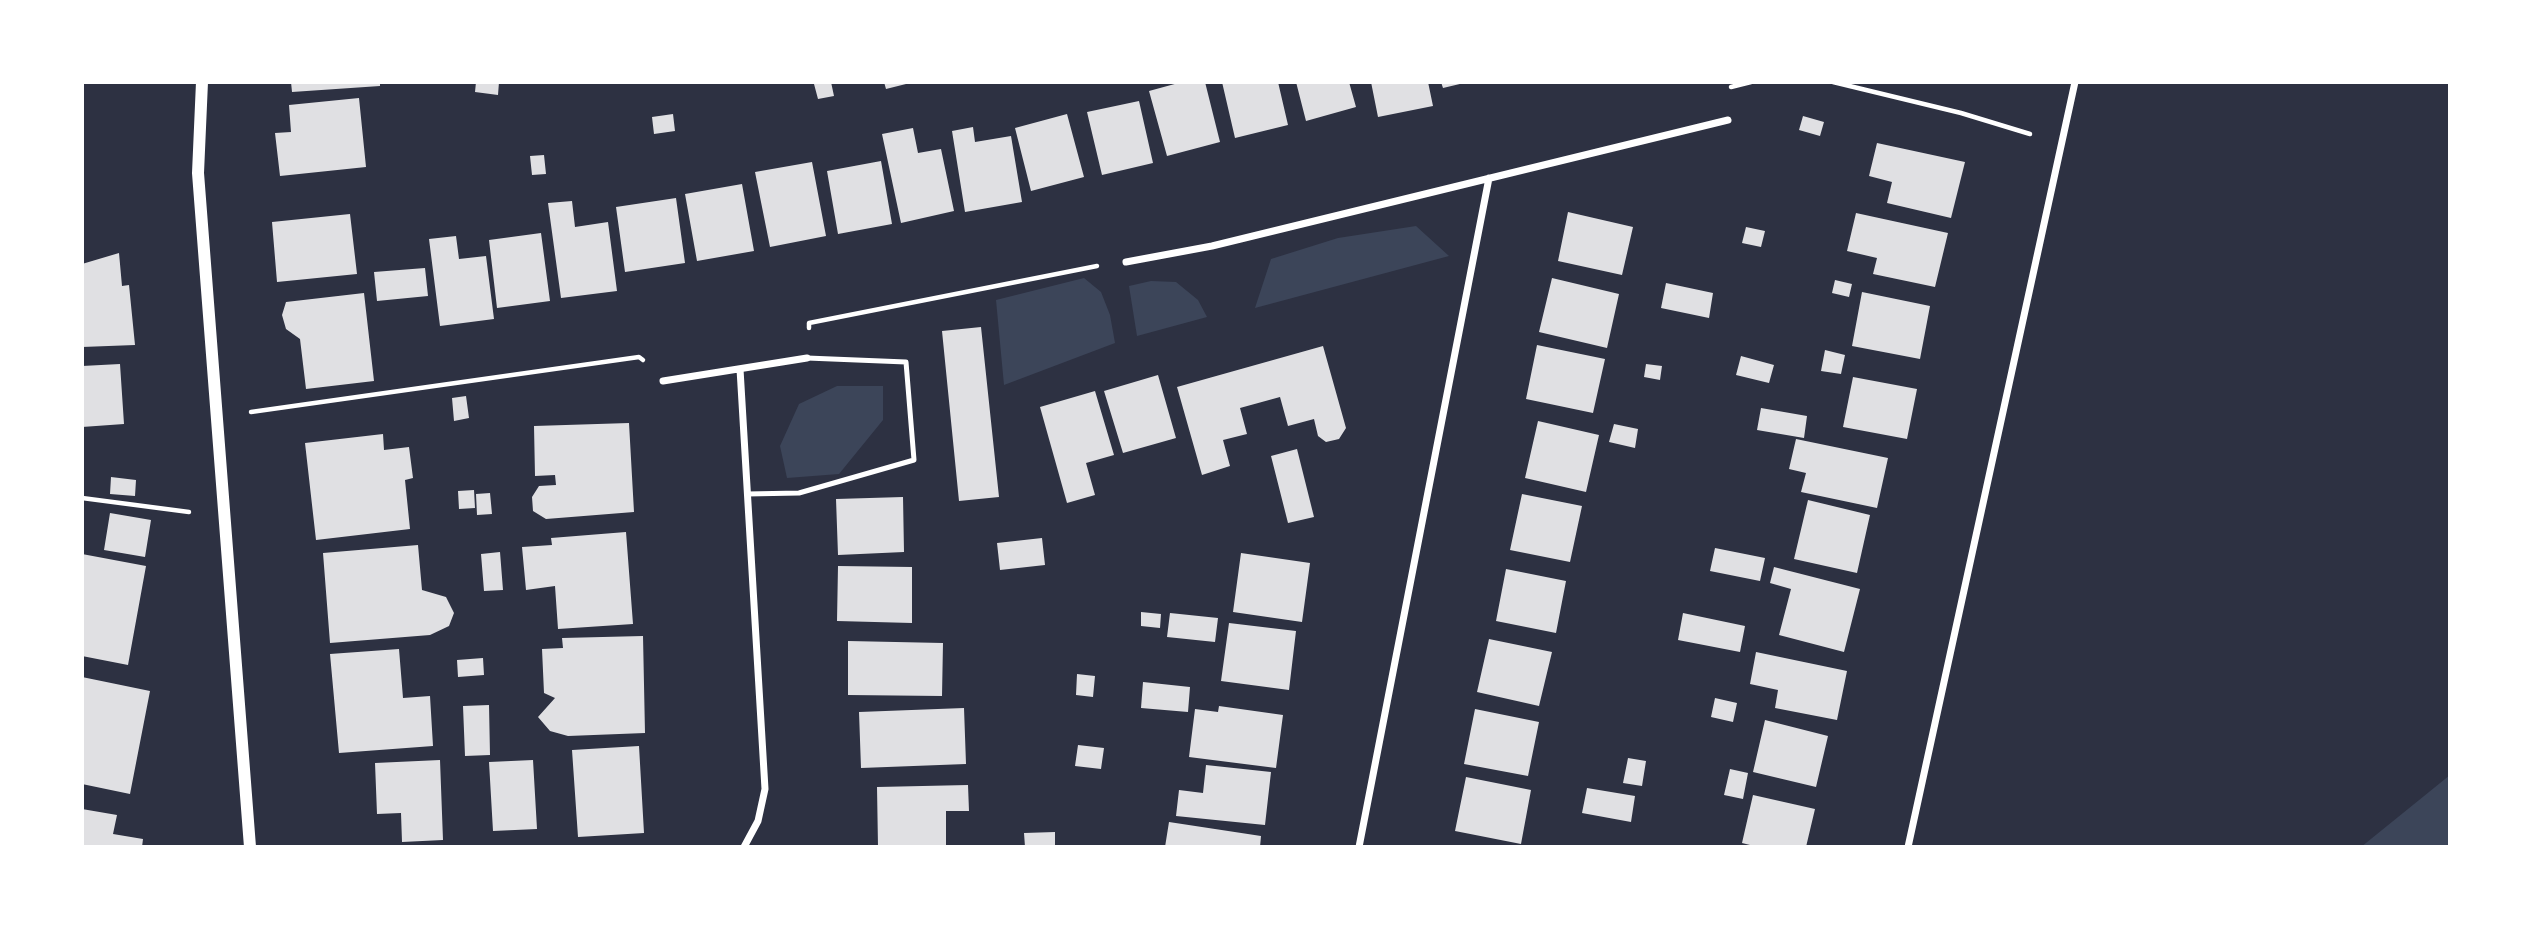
<!DOCTYPE html>
<style>
body{margin:0}
#map{position:relative;width:2532px;height:929px;overflow:hidden;background:#2d3142;font-family:Figtree,sans-serif}
canvas{display:block}
.frame{position:absolute;inset:0;border:84px solid #fff;pointer-events:none}
</style>
<div id="map">
<canvas width="2532" height="929"></canvas>
<div class="frame"></div>
</div>
<script>
const ctx = document.querySelector('canvas').getContext('2d');
ctx.lineJoin = 'round';
function fill(path, color) {
  ctx.fillStyle = color;
  ctx.fill(path, 'evenodd');
}
function toPath(rows) {
  const path = new Path2D();
  for (const r of rows) {
    path.moveTo(r[0], r[1]);
    for (let i = 2; i < r.length; i += 2) path.lineTo(r[i], r[i + 1]);
  }
  return path;
}
function strokePath(path, color, width, dash) {
  ctx.strokeStyle = color;
  ctx.lineWidth = width;
  ctx.lineCap = dash ? 'butt' : 'round';
  ctx.setLineDash(dash || []);
  ctx.stroke(path);
}
fill(toPath([
 [1416,226,1449,256,1255,308,1271,259,1338,238],
 [1084,278,1101,292,1110,315,1115,343,1004,385,996,300],
 [1151,281,1176,282,1198,300,1207,317,1137,336,1129,286],
 [837,386,883,386,883,420,839,474,787,478,780,446,799,404],
 [2450,775,2450,847,2361,847]
]), '#3c4559');
fill(toPath([
 [291,82,380,82,380,86,292,92],
 [476,82,499,82,498,95,475,92],
 [824,82,831,82,834,96,818,99,814,84],
 [884,82,910,82,910,83,886,89],
 [1182,82,1205,82,1220,142,1167,156,1149,91],
 [1222,82,1278,82,1288,125,1235,138],
 [1296,82,1349,82,1356,107,1306,121],
 [1371,82,1428,82,1433,106,1378,117],
 [1441,82,1464,82,1464,83,1443,88],
 [359,98,366,167,280,176,275,133,291,132,289,105],
 [1139,101,1153,163,1102,175,1087,112],
 [673,114,675,131,654,134,652,117],
 [1067,114,1084,177,1031,191,1015,128],
 [1803,116,1824,122,1820,136,1799,130],
 [973,127,975,142,1011,136,1022,202,965,212,952,131],
 [913,128,918,153,941,149,954,211,901,223,882,134],
 [1877,143,1965,162,1951,218,1887,203,1892,182,1869,176],
 [544,155,546,174,532,175,530,156],
 [881,161,892,224,838,234,827,171],
 [812,162,826,236,770,247,755,172],
 [742,184,754,251,697,261,685,194],
 [676,198,685,263,625,272,616,207],
 [572,201,575,227,608,222,617,291,561,298,548,203],
 [1568,212,1633,227,1622,275,1558,261],
 [1856,213,1948,233,1935,287,1873,274,1877,258,1847,251],
 [350,214,357,274,277,282,272,222],
 [1746,227,1765,231,1761,247,1742,243],
 [541,233,550,301,497,308,489,240],
 [456,236,459,259,486,256,494,319,440,326,429,239],
 [119,253,122,286,129,285,135,345,82,347,82,264],
 [425,268,428,296,377,301,374,272],
 [1552,278,1619,294,1607,348,1539,332],
 [1835,280,1852,284,1849,297,1832,293],
 [1666,283,1713,293,1709,318,1661,308],
 [1862,292,1930,306,1920,359,1852,346],
 [364,293,374,381,306,389,300,339,286,329,282,315,286,302],
 [981,327,999,497,959,501,942,331],
 [1537,345,1605,359,1593,413,1526,399],
 [1323,346,1346,428,1339,439,1326,442,1318,436,1314,419,1288,426,1280,397,1240,408,1247,434,1223,440,1230,466,1202,475,1177,387],
 [1825,350,1845,355,1841,374,1821,371],
 [1741,356,1774,365,1769,383,1736,375],
 [120,364,124,424,82,427,82,366],
 [1646,364,1662,366,1660,380,1644,377],
 [1158,375,1176,438,1123,453,1104,391],
 [1853,377,1917,389,1907,439,1843,427],
 [1095,391,1114,455,1086,463,1095,495,1067,503,1040,407],
 [466,396,469,418,454,421,452,398],
 [1761,408,1807,416,1804,438,1757,430],
 [1538,421,1599,435,1586,492,1525,478],
 [629,423,634,512,546,519,533,511,532,497,539,486,556,485,555,475,535,476,534,426],
 [1614,424,1638,429,1635,448,1609,442],
 [383,434,384,450,409,447,413,478,405,480,410,529,316,540,305,443],
 [1796,439,1888,458,1877,508,1801,492,1806,473,1789,469],
 [1297,449,1314,517,1288,523,1271,456],
 [111,477,136,480,135,496,110,494],
 [474,490,475,508,459,509,458,491],
 [490,493,492,514,477,515,476,494],
 [1522,494,1582,506,1570,562,1510,550],
 [903,497,904,552,838,555,836,499],
 [1808,500,1870,515,1857,573,1794,559],
 [110,513,151,520,145,557,104,550],
 [626,532,633,624,558,629,555,586,526,590,522,547,552,545,551,538],
 [1042,538,1045,565,1000,570,997,543],
 [418,545,422,590,446,597,454,613,449,626,430,635,330,643,323,553],
 [1715,548,1765,558,1760,581,1710,571],
 [500,552,503,590,484,591,481,554],
 [1241,553,1310,563,1302,622,1233,612],
 [82,554,146,566,128,665,82,656],
 [838,566,912,567,912,623,837,621],
 [1774,567,1860,589,1844,652,1779,635,1791,589,1770,583],
 [1506,569,1566,581,1556,633,1496,621],
 [1141,612,1161,614,1160,628,1141,626],
 [1170,613,1218,618,1215,642,1167,637],
 [1683,613,1745,626,1740,652,1678,640],
 [1229,623,1296,631,1289,690,1221,681],
 [643,636,645,733,568,736,550,731,538,717,555,698,544,693,542,649,563,648,562,638],
 [1489,639,1552,652,1539,706,1477,692],
 [848,641,943,643,942,696,848,695],
 [399,649,403,698,430,696,433,746,339,753,330,654],
 [1756,652,1847,671,1837,720,1775,708,1778,690,1750,684],
 [483,658,484,675,458,677,457,660],
 [1077,674,1095,676,1093,697,1076,695],
 [82,677,150,691,130,794,82,784],
 [1143,682,1190,687,1188,712,1141,708],
 [1715,698,1737,703,1733,722,1711,717],
 [489,705,490,755,465,756,463,706],
 [1219,706,1283,715,1276,768,1189,757,1195,709,1218,712],
 [964,708,966,764,861,768,859,712],
 [1475,709,1539,722,1528,776,1464,764],
 [1765,720,1828,736,1816,787,1753,772],
 [1078,745,1104,748,1101,769,1075,766],
 [639,746,644,833,578,837,572,750],
 [1628,758,1646,761,1642,786,1623,783],
 [440,760,443,840,402,842,401,813,377,814,375,763],
 [533,760,537,829,493,831,489,762],
 [1206,765,1271,772,1265,825,1176,816,1179,790,1203,793],
 [1730,769,1748,773,1743,799,1724,795],
 [1466,777,1531,790,1521,844,1455,831],
 [968,785,969,811,946,811,946,847,878,847,877,787],
 [1587,788,1635,796,1631,822,1582,813],
 [1753,795,1815,809,1806,847,1758,847,1742,843],
 [82,809,117,815,113,834,143,839,142,847,82,847],
 [1169,822,1261,836,1260,847,1165,847],
 [1055,832,1055,847,1025,847,1024,833]
]), '#e0e0e3');
strokePath(toPath([
 [1833,82,1961,113,2030,134],
 [1731,87,1751,82],
 [809,328,809,323,1097,266],
 [251,412,639,357,643,360],
 [82,498,189,512]
]), '#fff', 4.5);
strokePath(toPath([
 [747,494,799,493,914,460,906,362,807,358]
]), '#fff', 5);
strokePath(toPath([
 [1126,262,1212,246,1728,120],
 [740,369,765,789,758,821,744,847],
 [663,381,807,358],
 [1359,847,1489,178],
 [1908,847,2075,82]
]), '#fff', 7);
strokePath(toPath([
 [202,82,198,173,250,847]
]), '#fff', 12);
</script>
